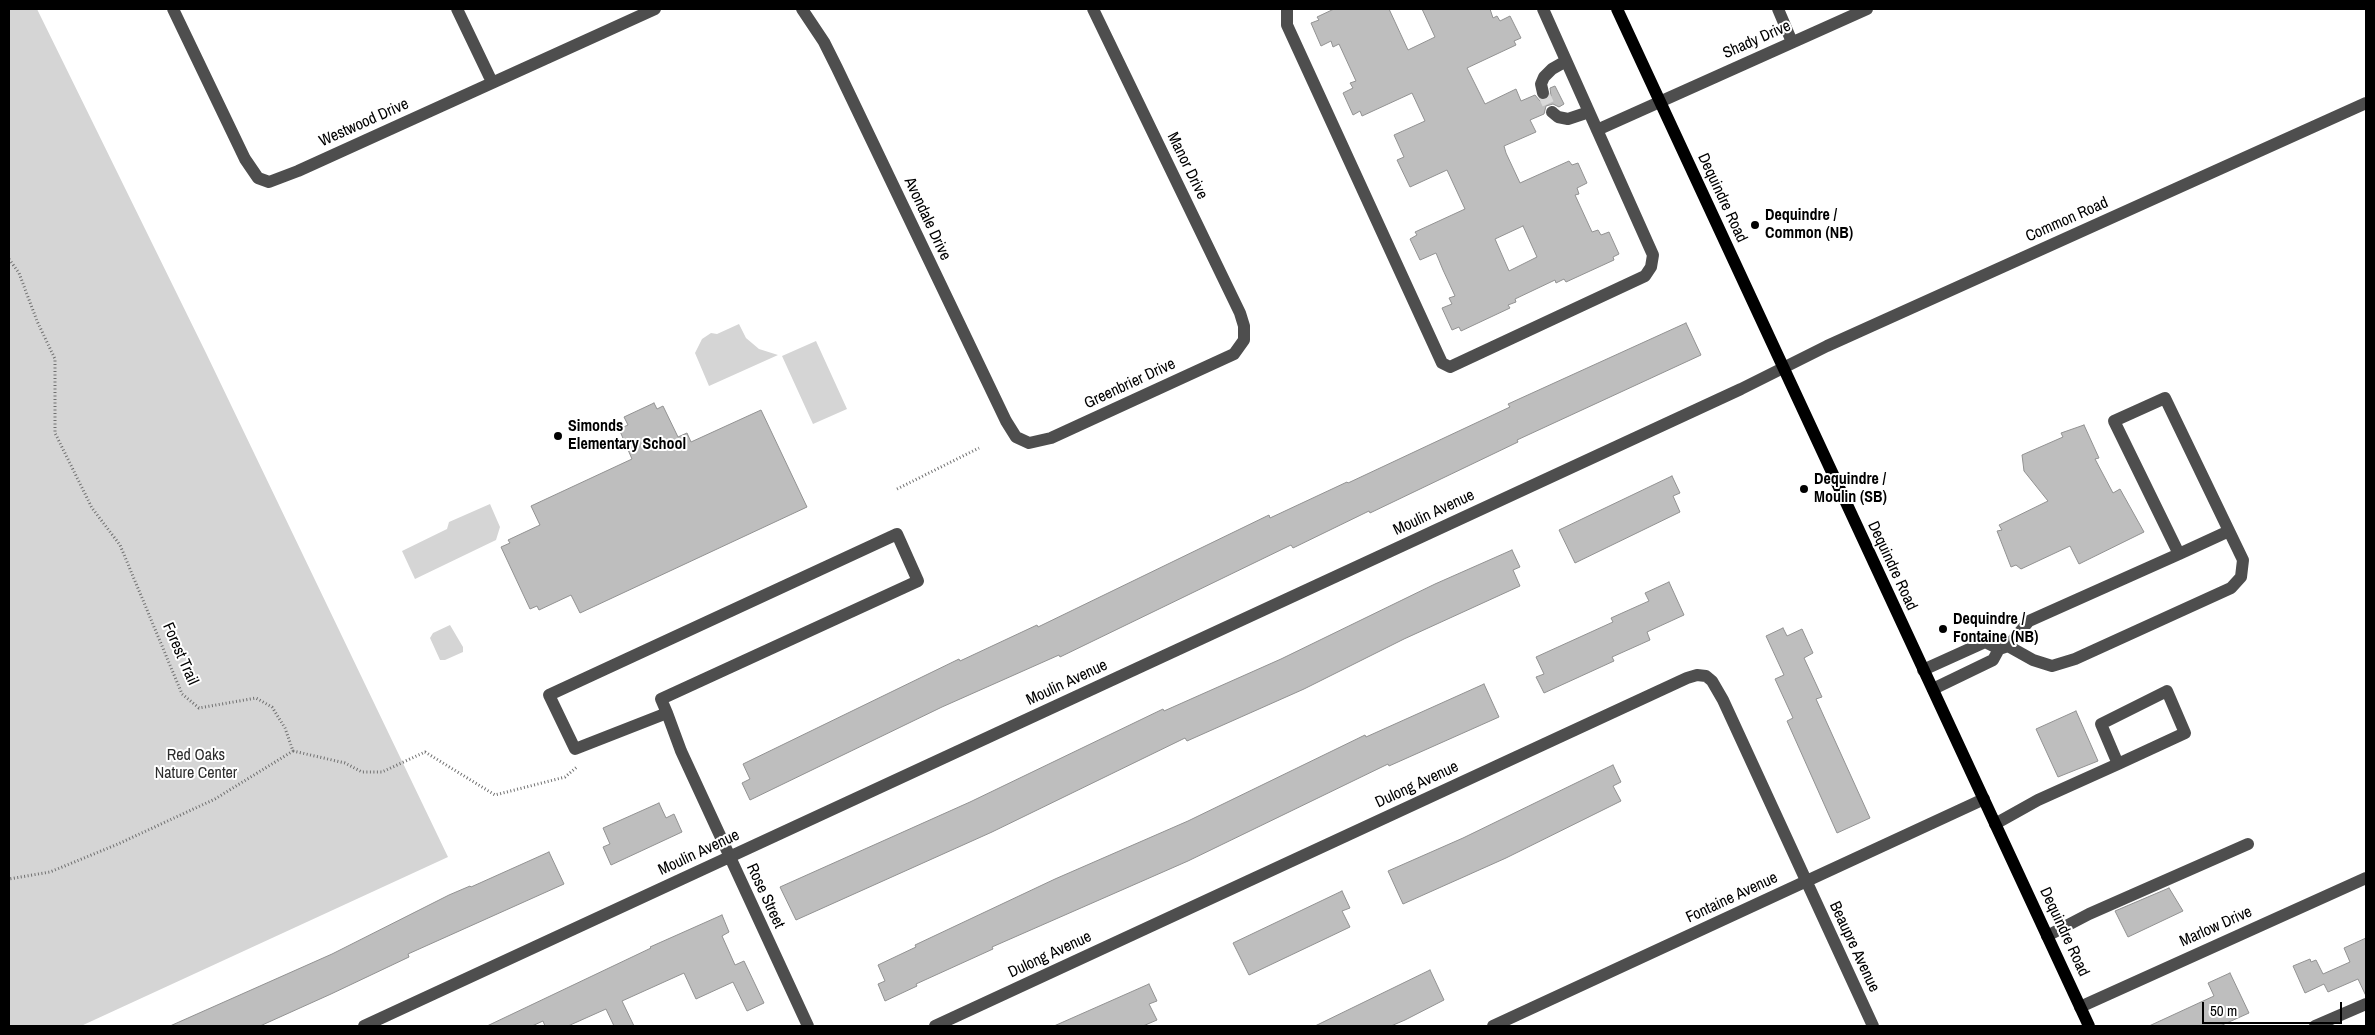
<!DOCTYPE html>
<style>
body{margin:0}
#map{position:relative;width:2375px;height:1035px;overflow:hidden;background:#fff;font-family:"Archivo Narrow",sans-serif}
canvas{display:block}
.frame{position:absolute;inset:0;border:10px solid #000;pointer-events:none}
.scale{position:absolute;left:2202px;top:1002px;width:140px;height:22px;box-sizing:border-box;border:2px solid #000;border-top:0;padding-left:6px;font-size:15px;line-height:18px;white-space:nowrap;color:#000;-webkit-text-stroke:4px #fff;paint-order:stroke}
</style>
<div id="map">
<canvas width="2375" height="1035"></canvas>
<div class="frame"></div>
<div class="scale">50 m</div>
</div>
<script>
const ctx = document.querySelector('canvas').getContext('2d');
ctx.lineJoin = 'round';
function fill(path, color) {
  ctx.fillStyle = color;
  ctx.fill(path, 'evenodd');
}
function toPath(rows) {
  const path = new Path2D();
  for (const r of rows) {
    path.moveTo(r[0], r[1]);
    for (let i = 2; i < r.length; i += 2) path.lineTo(r[i], r[i + 1]);
  }
  return path;
}
function strokePath(path, color, width, dash) {
  ctx.strokeStyle = color;
  ctx.lineWidth = width;
  ctx.lineCap = dash ? 'butt' : 'round';
  ctx.setLineDash(dash || []);
  ctx.stroke(path);
}
function drawText(font, color, halo, rows, align = 'center') {
  ctx.font = font + ' "Archivo Narrow",sans-serif';
  ctx.lineWidth = 4;
  ctx.setLineDash([]);
  ctx.textBaseline = 'middle';
  ctx.strokeStyle = halo;
  ctx.fillStyle = color;
  for (const [text, x, y, turn = 0] of rows) {
    ctx.save();
    ctx.translate(x, y);
    ctx.rotate((+turn || 0) * Math.PI / 180);
    ctx.textAlign = isNaN(turn) ? turn : align;
    if (halo) ctx.strokeText(text, 0, 0);
    ctx.fillText(text, 0, 0);
    ctx.restore();
  }
}
fill(toPath([
 [9,9,37,9,206,353,448,857,81,1026,9,1026],
 [739,324,746,338,759,349,778,355,709,386,695,353,702,339,711,333,717,334],
 [816,341,847,409,813,424,782,356],
 [490,504,500,527,496,540,415,579,402,551,447,529,449,522],
 [450,625,463,647,463,652,445,660,440,660,430,638,433,633]
]), '#d5d5d5');
const building = toPath([
 [1334,9,1389,9,1408,50,1435,37,1422,9,1490,9,1493,18,1497,16,1500,21,1510,16,1521,38,1514,41,1516,45,1467,68,1485,104,1516,89,1521,101,1535,95,1540,101,1545,101,1551,96,1550,88,1555,86,1564,104,1559,107,1553,104,1546,106,1544,114,1530,120,1536,132,1504,146,1506,153,1520,183,1569,161,1572,165,1578,163,1587,183,1577,188,1579,194,1575,195,1592,232,1598,230,1601,235,1609,232,1619,254,1613,257,1614,260,1566,282,1564,279,1556,283,1555,280,1515,299,1516,302,1508,305,1510,308,1461,331,1459,327,1452,330,1442,308,1452,304,1449,298,1455,296,1443,270,1436,253,1420,260,1410,239,1417,235,1415,232,1465,209,1447,170,1410,187,1397,160,1404,157,1394,135,1425,121,1412,93,1362,116,1360,111,1353,115,1343,93,1353,88,1350,83,1356,81,1339,44,1333,47,1331,41,1321,46,1311,23,1319,20,1317,17,1334,9],
 [1523,226,1537,257,1509,271,1495,239,1523,226],
 [1686,323,1701,355,1517,440,1518,442,1370,513,1369,511,1293,548,1291,545,1060,657,1059,655,942,707,750,800,742,783,750,779,743,764,959,659,960,661,1037,625,1038,627,1269,515,1270,518,1347,482,1348,483,1510,407,1508,404,1686,323],
 [654,403,657,409,663,406,678,437,687,433,691,442,761,410,807,507,580,613,571,595,539,610,537,606,530,609,501,547,510,543,508,540,540,525,531,506,632,459,619,429,628,425,624,417,654,403],
 [2084,425,2099,458,2095,459,2113,493,2120,489,2144,532,2079,564,2070,546,2021,569,2016,565,2011,567,1997,531,2002,530,1999,525,2048,501,2024,471,2022,455,2063,437,2061,433,2084,425],
 [1672,476,1680,493,1673,496,1680,512,1575,563,1559,530,1672,476],
 [1512,550,1520,567,1513,570,1520,586,1404,639,1304,689,1187,741,1185,738,992,832,796,920,780,887,970,802,1163,709,1164,711,1281,659,1435,584,1512,550],
 [1669,582,1684,615,1647,632,1650,640,1612,657,1614,661,1544,693,1536,677,1544,674,1536,657,1613,622,1611,618,1649,601,1645,593,1669,582],
 [1783,628,1787,636,1802,629,1813,653,1804,658,1822,697,1816,699,1870,818,1837,833,1787,721,1793,718,1775,679,1784,675,1766,636,1783,628],
 [1484,684,1499,717,1389,766,1388,764,1188,861,992,947,993,949,916,984,917,986,885,1001,878,984,885,981,878,965,916,947,915,945,1055,879,1188,821,1365,735,1366,737,1484,684],
 [2076,711,2098,761,2058,777,2036,729,2076,711],
 [1613,765,1621,782,1613,786,1621,801,1506,858,1403,904,1388,871,1463,838,1613,765],
 [659,803,666,818,674,814,682,832,611,865,603,847,610,844,603,828,659,803],
 [549,852,564,884,408,954,409,957,331,994,260,1026,170,1026,332,954,449,895,470,886,471,887,549,852],
 [2169,888,2183,911,2128,937,2115,911,2169,888],
 [1342,891,1350,908,1342,911,1350,927,1249,975,1233,943,1342,891],
 [722,915,729,932,722,936,735,965,744,961,764,1003,747,1011,733,982,696,999,684,973,622,1001,634,1026,614,1026,606,1009,568,1026,545,1026,543,1021,532,1026,487,1026,651,948,650,947,722,915],
 [2366,938,2366,996,2358,979,2328,992,2324,984,2305,993,2293,966,2310,959,2311,962,2316,960,2323,974,2350,962,2344,948,2366,938],
 [1430,970,1444,1000,1405,1020,1391,1026,1315,1026,1430,970],
 [2230,973,2249,1013,2220,1026,2149,1026,2214,996,2208,983,2230,973],
 [1149,984,1157,1001,1149,1004,1157,1020,1143,1026,1054,1026,1149,984]
]);
fill(building, '#bebebe');
strokePath(building, '#929292', 1);
strokePath(toPath([
 [1543,93,1552,112]
]), '#d9d9d9', 12, [12, 6]);
strokePath(toPath([
 [9,259,19,273,37,321,55,359,55,433,92,508,120,545,182,694,199,708,256,698,272,707,285,728,293,751,215,799,118,844,50,872,9,879],
 [897,489,979,448],
 [293,751,345,763,362,772,382,772,425,752,495,795,565,777,578,766]
]), '#707070', 3, [1, 2.5]);
strokePath(toPath([
 [173,9,245,159,258,178,269,182,298,171,655,9],
 [457,9,492,82],
 [802,9,824,42,837,68,1006,421,1016,437,1029,443,1051,438,1234,354,1244,340,1244,326,1240,313,1093,9],
 [1287,9,1287,25,1442,363,1450,367,1645,276,1651,267,1653,255,1543,9],
 [1778,9,1792,42],
 [1543,93,1541,84,1544,77,1552,69,1566,61],
 [1552,112,1558,117,1568,119,1589,112],
 [1597,130,1867,9],
 [2179,554,2229,531],
 [1923,670,1985,642,1999,649],
 [1933,689,1993,660,1999,649,2008,646,2029,621,2179,554,2114,421,2165,398,2243,560,2241,577,2231,588,2075,659,2052,666,2033,660,2008,646],
 [667,713,575,749,549,695,897,534,918,581,661,699,667,713,681,751,808,1026],
 [1995,824,2038,800,2118,764,2185,733,2167,691,2101,724,2118,764],
 [2047,936,2089,914,2248,844],
 [2080,1007,2366,878],
 [364,1026,1741,389,1827,346,2366,103],
 [935,1026,1687,678,1697,675,1706,676,1712,681,1723,700,1873,1026],
 [1493,1026,1984,799],
 [2315,1026,2366,1004]
]), '#4e4e4e', 12);
strokePath(toPath([
 [1617,9,2089,1026]
]), '#000', 12);
for (const [x, y, r, color] of [
 [1755,225,5,"#000"],
 [558,436,5,"#000"],
 [1804,489,5,"#000"],
 [1943,629,5,"#000"]
]) {
  const dot = new Path2D();
  dot.arc(x, y, r, 0, 2 * Math.PI);
  ctx.fillStyle = color;
  ctx.fill(dot);
  strokePath(dot, '#fff', 2);
}
drawText('16px', '#000', '#fff', [
 ["Shady Drive",1757,40,-24],
 ["Westwood Drive",364,123,-24],
 ["Manor Drive",1187,166,64],
 ["Dequindre Road",1722,198,65],
 ["Avondale Drive",927,219,65],
 ["Common Road",2067,220,-24],
 ["Greenbrier Drive",1130,384,-25],
 ["Moulin Avenue",1434,513,-25],
 ["Dequindre Road",1892,566,65],
 ["Forest Trail",180,654,66],
 ["Moulin Avenue",1067,683,-25],
 ["Dulong Avenue",1417,785,-25],
 ["Moulin Avenue",699,853,-25],
 ["Rose Street",765,896,65],
 ["Fontaine Avenue",1732,898,-25],
 ["Marlow Drive",2216,927,-24],
 ["Dequindre Road",2064,932,65],
 ["Beaupre Avenue",1854,947,65],
 ["Dulong Avenue",1050,955,-25]
]);
drawText('bold 16px', '#000', '#fff', [
 ["Dequindre /",1765,216],
 ["Common (NB)",1765,234],
 ["Simonds",568,427],
 ["Elementary School",568,445],
 ["Dequindre /",1814,480],
 ["Moulin (SB)",1814,498],
 ["Dequindre /",1953,620],
 ["Fontaine (NB)",1953,638]
], 'left');
drawText('16px', '#2c2c2c', '#fff', [
 ["Red Oaks",196,756],
 ["Nature Center",196,774]
]);
</script>
